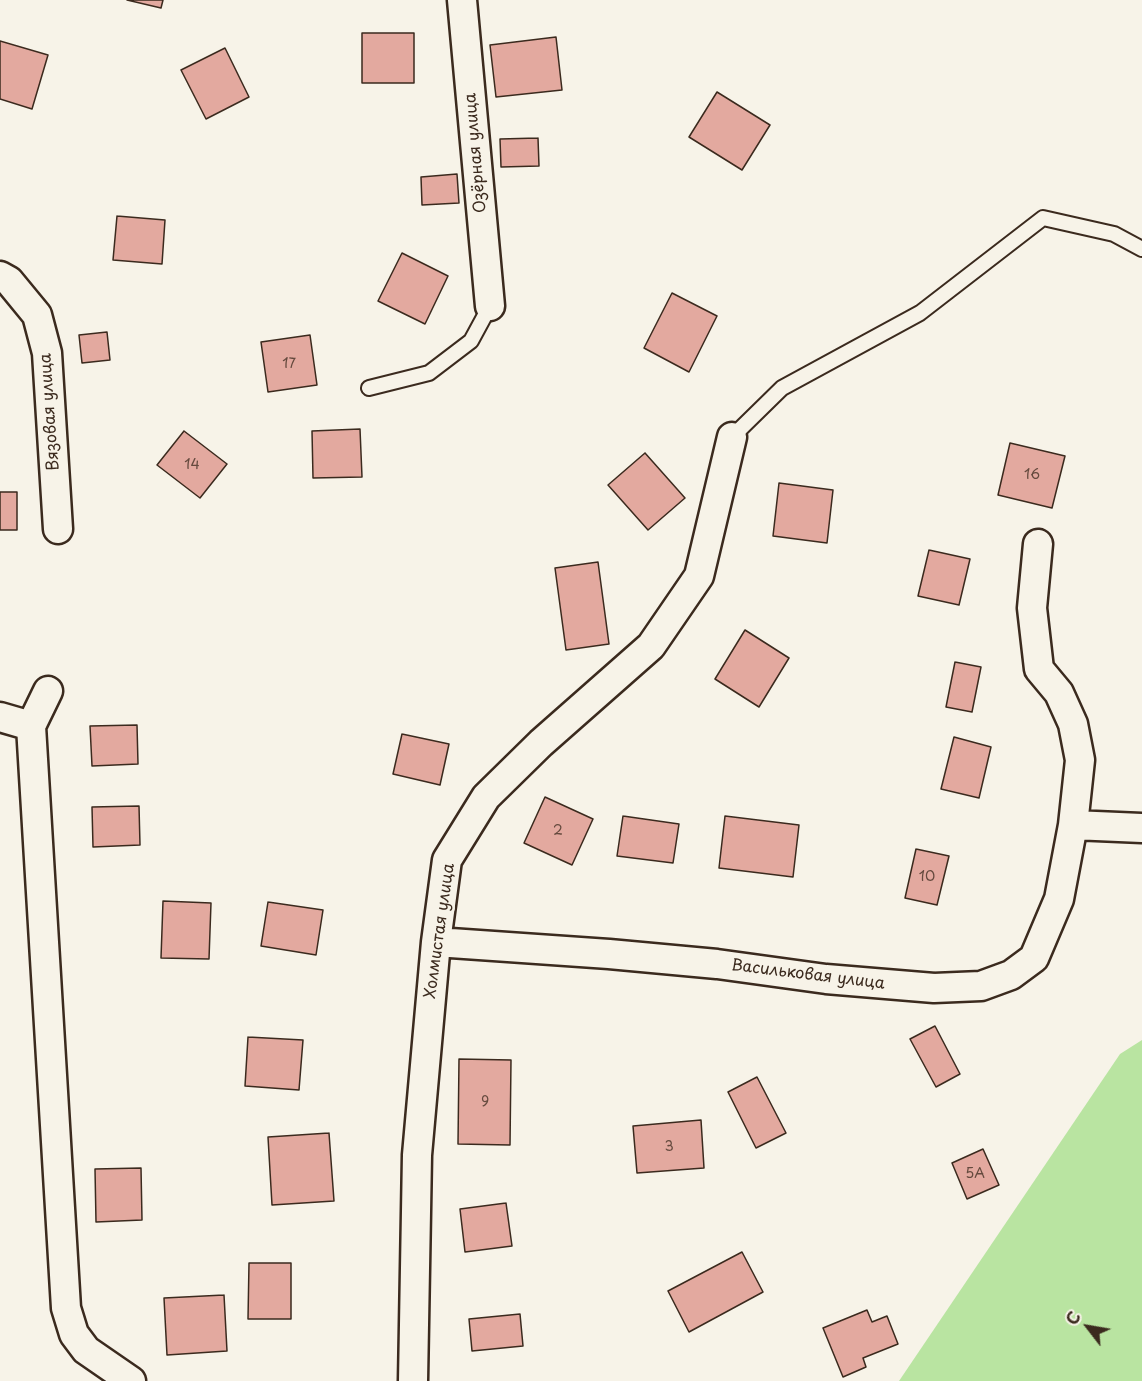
<!DOCTYPE html>
<meta charset="utf-8">
<style>
body{margin:0}
#map{position:relative;width:1142px;height:1381px;overflow:hidden;background:#f7f3e8;font-family:"Playpen Sans",sans-serif}
canvas{display:block}
.north{position:absolute;left:1058px;top:1297px;width:60px;height:60px;-webkit-text-stroke:4px #f7f3e8;paint-order:stroke;rotate:301deg;font-size:16px;font-weight:700;line-height:24px;text-align:center;color:#3b2a1e}
.north::after{content:'';display:block;margin:auto;width:21px;height:27px;background:#3b2a1e;clip-path:polygon(50% 0,100% 100%,50% 72%,0 100%)}
</style>
<div id="map">
<canvas width="1142" height="1381"></canvas>
<div class="north">С</div>
</div>
<script>
const ctx = document.querySelector('canvas').getContext('2d');
ctx.lineJoin = 'round';
function fill(path, color) {
  ctx.fillStyle = color;
  ctx.fill(path, 'evenodd');
}
function toPath(rows) {
  const path = new Path2D();
  for (const r of rows) {
    path.moveTo(r[0], r[1]);
    for (let i = 2; i < r.length; i += 2) path.lineTo(r[i], r[i + 1]);
  }
  return path;
}
function strokePath(path, color, width, dash) {
  ctx.strokeStyle = color;
  ctx.lineWidth = width;
  ctx.lineCap = dash ? 'butt' : 'round';
  ctx.setLineDash(dash || []);
  ctx.stroke(path);
}
function drawText(font, color, halo, rows, align = 'center') {
  ctx.font = font + ' "Playpen Sans",sans-serif';
  ctx.lineWidth = 5;
  ctx.setLineDash([]);
  ctx.textBaseline = 'middle';
  ctx.strokeStyle = halo;
  ctx.fillStyle = color;
  for (const [text, x, y, turn = 0] of rows) {
    ctx.save();
    ctx.translate(x, y);
    ctx.rotate((+turn || 0) * Math.PI / 180);
    ctx.textAlign = isNaN(turn) ? turn : align;
    if (halo) ctx.strokeText(text, 0, 0);
    ctx.fillText(text, 0, 0);
    ctx.restore();
  }
}
fill(toPath([
 [1142,1040,1142,1381,899,1381,1120,1054]
]), '#b9e4a1');
const building = toPath([
 [127,0,163,0,161,8,127,0],
 [362,33,414,33,414,83,362,83,362,33],
 [556,37,562,90,496,97,490,45,556,37],
 [0,41,48,55,32,109,0,99,0,41],
 [225,48,249,97,206,119,181,70,225,48],
 [717,92,770,125,742,170,689,137,717,92],
 [538,138,539,166,501,167,500,139,538,138],
 [457,174,459,203,422,205,421,177,457,174],
 [117,216,165,220,162,264,113,260,117,216],
 [402,253,448,276,425,324,378,301,402,253],
 [672,293,717,316,689,372,644,348,672,293],
 [107,332,110,360,82,363,79,335,107,332],
 [310,335,317,385,268,392,261,342,310,335],
 [360,429,362,477,313,478,312,431,360,429],
 [184,431,227,464,200,498,157,465,184,431],
 [1010,443,1065,456,1052,508,998,495,1010,443],
 [645,453,685,498,648,530,608,485,645,453],
 [779,483,833,490,827,543,773,536,779,483],
 [0,492,17,492,17,530,0,530,0,492],
 [929,550,970,559,959,605,918,596,929,550],
 [598,562,609,644,566,650,555,568,598,562],
 [745,630,789,658,759,707,715,679,745,630],
 [955,662,981,667,972,712,946,707,955,662],
 [137,725,138,764,92,766,90,726,137,725],
 [402,734,449,744,440,785,393,774,402,734],
 [954,737,991,747,979,798,941,789,954,737],
 [545,797,593,819,572,865,524,843,545,797],
 [139,806,140,845,93,847,92,807,139,806],
 [623,816,679,824,673,863,617,856,623,816],
 [725,816,799,825,793,877,719,868,725,816],
 [916,849,949,856,937,905,905,898,916,849],
 [163,901,211,903,209,959,161,958,163,901],
 [268,902,323,910,316,955,261,946,268,902],
 [935,1026,960,1074,936,1087,910,1039,935,1026],
 [248,1037,303,1040,299,1090,245,1086,248,1037],
 [459,1059,511,1060,510,1145,458,1144,459,1059],
 [757,1077,786,1133,756,1148,728,1092,757,1077],
 [701,1120,704,1168,637,1173,633,1126,701,1120],
 [329,1133,334,1201,272,1205,268,1137,329,1133],
 [983,1149,999,1185,967,1199,952,1163,983,1149],
 [141,1168,142,1220,96,1222,95,1169,141,1168],
 [506,1203,512,1246,465,1252,460,1209,506,1203],
 [742,1252,763,1292,689,1332,668,1291,742,1252],
 [249,1263,291,1263,291,1319,248,1319,249,1263],
 [224,1295,227,1351,167,1355,164,1298,224,1295],
 [867,1310,872,1322,887,1316,898,1344,863,1358,866,1367,843,1377,823,1328,867,1310],
 [520,1314,523,1346,472,1351,469,1319,520,1314]
]);
fill(building, '#e3a99f');
strokePath(building, '#3b2a1e', 1.5);
const service = toPath([
 [369,388,429,373,471,341,490,306],
 [732,437,782,388,920,313,1043,218,1114,234,1142,249]
]);
const minor = toPath([
 [462,0,490,306],
 [0,276,9,281,37,315,47,353,58,529],
 [1038,544,1032,608,1039,669,1059,693,1073,724,1080,760,1073,825],
 [48,691,31,726,66,1308,74,1334,86,1350,131,1381],
 [0,717,31,726],
 [436,942,609,954,717,964,826,979,934,988,981,986,1011,975,1034,958,1059,899,1073,825,1142,828],
 [413,1381,417,1155,436,942,447,860,486,797,541,743,651,646,699,576,732,437]
]);
strokePath(service, '#3b2a1e', 18);
strokePath(minor, '#3b2a1e', 33);
strokePath(service, '#f7f3e8', 14);
strokePath(minor, '#f7f3e8', 28);
drawText('14px', '#654a3e', null, [
 ["17",289,364],
 ["14",192,465],
 ["16",1032,475],
 ["2",558,831],
 ["10",927,877],
 ["9",485,1102],
 ["3",669,1147],
 ["5А",975,1174]
]);
drawText('16px', '#3b2a1e', '#f7f3e8', [
 ["Озёрная улица",476,153,-95],
 ["Вязовая улица",50,412,-94],
 ["Холмистая улица",440,931,-82],
 ["Васильковая улица",808,975,7]
]);
</script>
